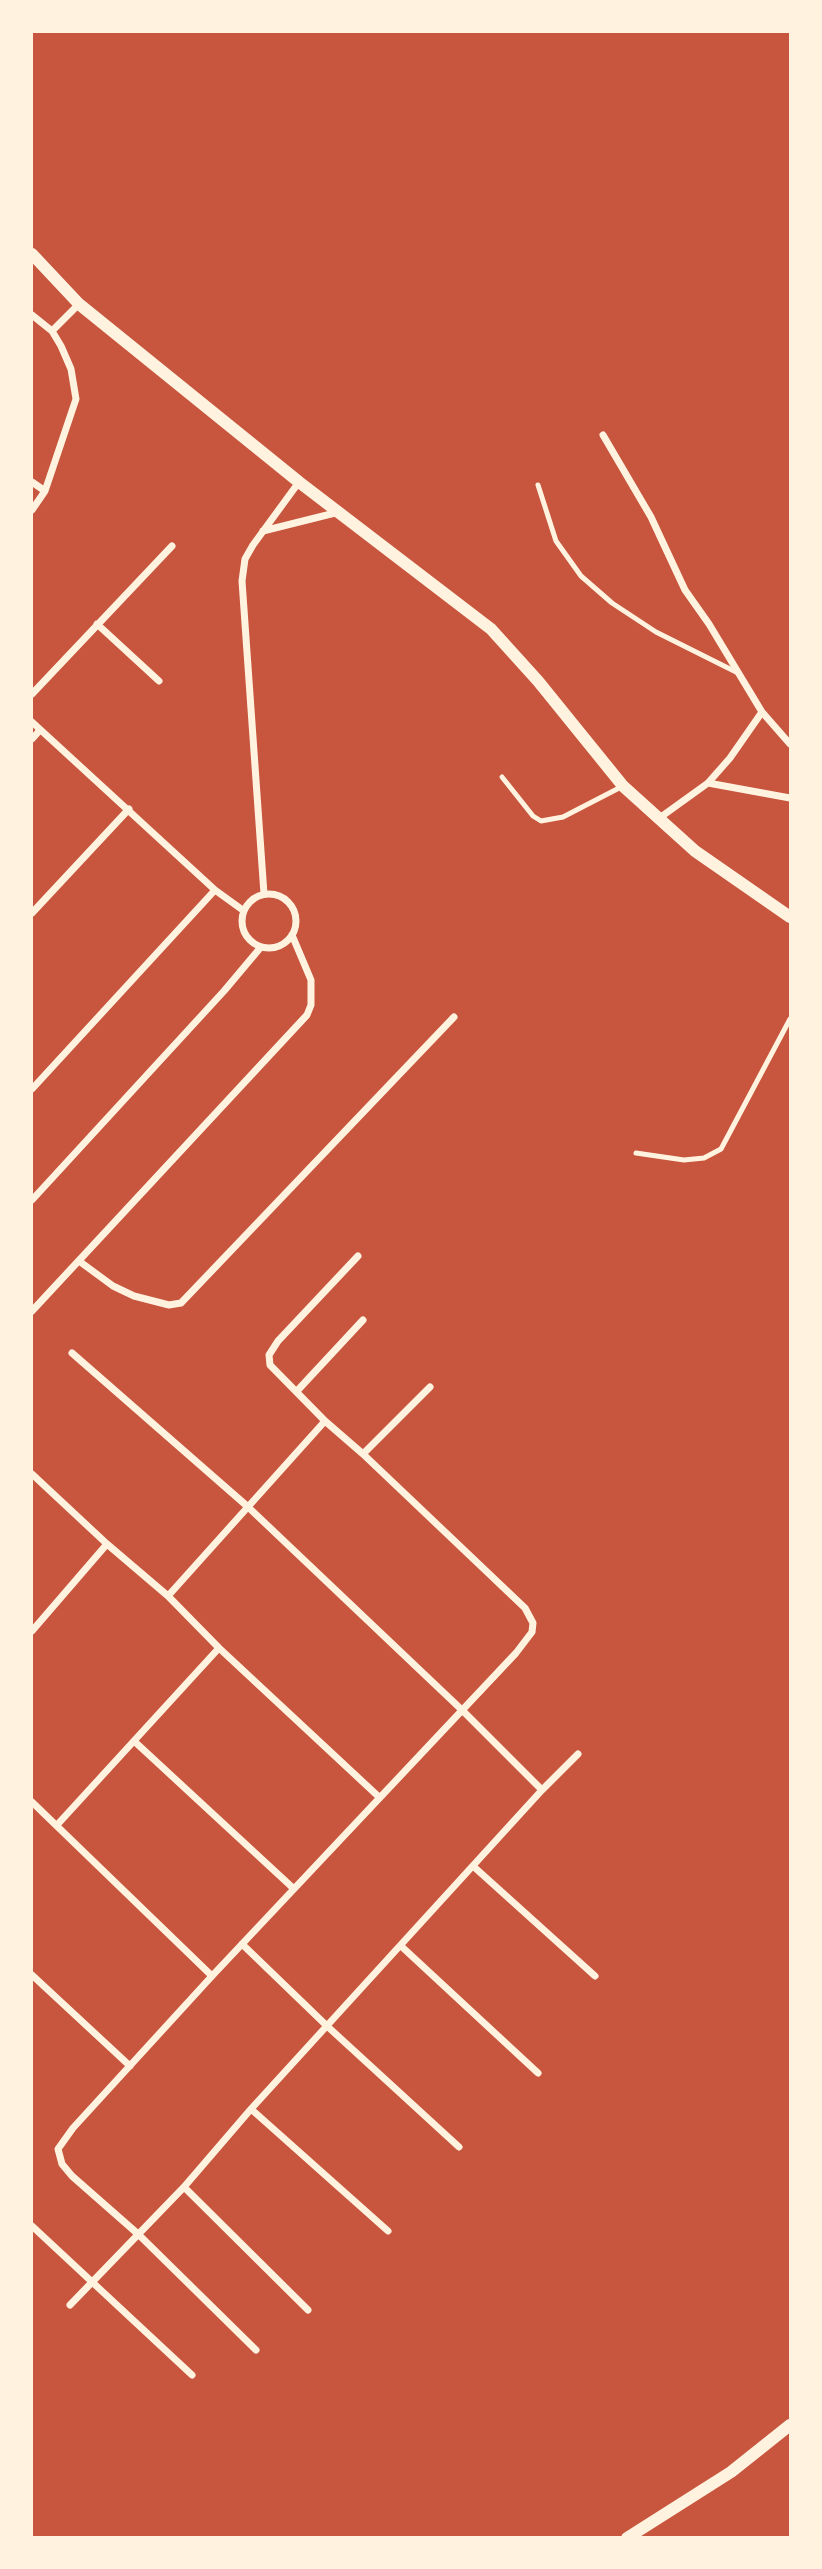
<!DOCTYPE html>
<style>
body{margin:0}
#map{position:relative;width:822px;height:2569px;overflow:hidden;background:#c8553d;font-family:Overpass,sans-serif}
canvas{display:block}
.frame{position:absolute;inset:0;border:33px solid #fff3e0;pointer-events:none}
</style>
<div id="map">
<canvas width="822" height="2569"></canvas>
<div class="frame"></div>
</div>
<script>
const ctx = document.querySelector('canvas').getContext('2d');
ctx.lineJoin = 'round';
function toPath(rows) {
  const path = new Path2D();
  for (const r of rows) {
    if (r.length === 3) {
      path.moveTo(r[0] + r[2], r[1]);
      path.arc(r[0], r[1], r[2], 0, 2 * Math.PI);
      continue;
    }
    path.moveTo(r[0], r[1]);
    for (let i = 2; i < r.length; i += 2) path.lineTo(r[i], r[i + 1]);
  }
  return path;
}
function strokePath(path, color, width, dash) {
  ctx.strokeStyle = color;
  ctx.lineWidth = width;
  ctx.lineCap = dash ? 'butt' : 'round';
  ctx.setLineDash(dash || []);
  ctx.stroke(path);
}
strokePath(toPath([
 [538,485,556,541,581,576,612,603,656,632,738,673],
 [502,777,533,816,541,821,563,817,623,786],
 [636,1153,684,1160,704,1158,721,1149,790,1019]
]), '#fff3e0', 5);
strokePath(toPath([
 [32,315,52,331,61,346,71,369,76,399,45,491,32,510],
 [52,331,79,304],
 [603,435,651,517,685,590,709,624,762,712,790,744],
 [32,482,45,491],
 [263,531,339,512],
 [97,624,159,681],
 [32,694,172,546],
 [32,722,215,890,244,911],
 [32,739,40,730],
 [708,783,790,798],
 [658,819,708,783,730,758,762,712],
 [264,894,242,581,245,559,253,545,299,482],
 [269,921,27],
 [32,913,129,809],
 [32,1089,215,890],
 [32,1200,224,991,261,947],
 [79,1261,113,1286,134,1296,169,1305,181,1303,454,1017],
 [32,1311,307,1015,311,1005,311,980,292,935],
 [72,1353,247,1506,463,1711,542,1790],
 [297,1391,363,1320],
 [363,1454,430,1387],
 [32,1474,107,1544,168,1596,219,1648,379,1797],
 [168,1596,325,1421],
 [32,1631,107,1544],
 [134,1741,293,1888],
 [32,1802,212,1976],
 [57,1825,219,1648],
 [473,1866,595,1976],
 [242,1944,327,2026,459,2147],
 [401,1946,538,2073],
 [32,1975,130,2066],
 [251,2109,388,2231],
 [184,2187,308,2310],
 [32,2226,192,2375],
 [70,2305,184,2187,251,2109,542,1790,578,1754],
 [256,2350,138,2234,72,2176,62,2164,58,2149,73,2128,212,1976,516,1653,532,1632,533,1623,525,1608,363,1454,325,1421,270,1365,269,1355,278,1341,358,1256]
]), '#fff3e0', 7);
strokePath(toPath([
 [32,254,79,304,299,482,491,629,538,681,623,786,695,851,790,917],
 [627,2538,731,2472,790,2425]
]), '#fff3e0', 12);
</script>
